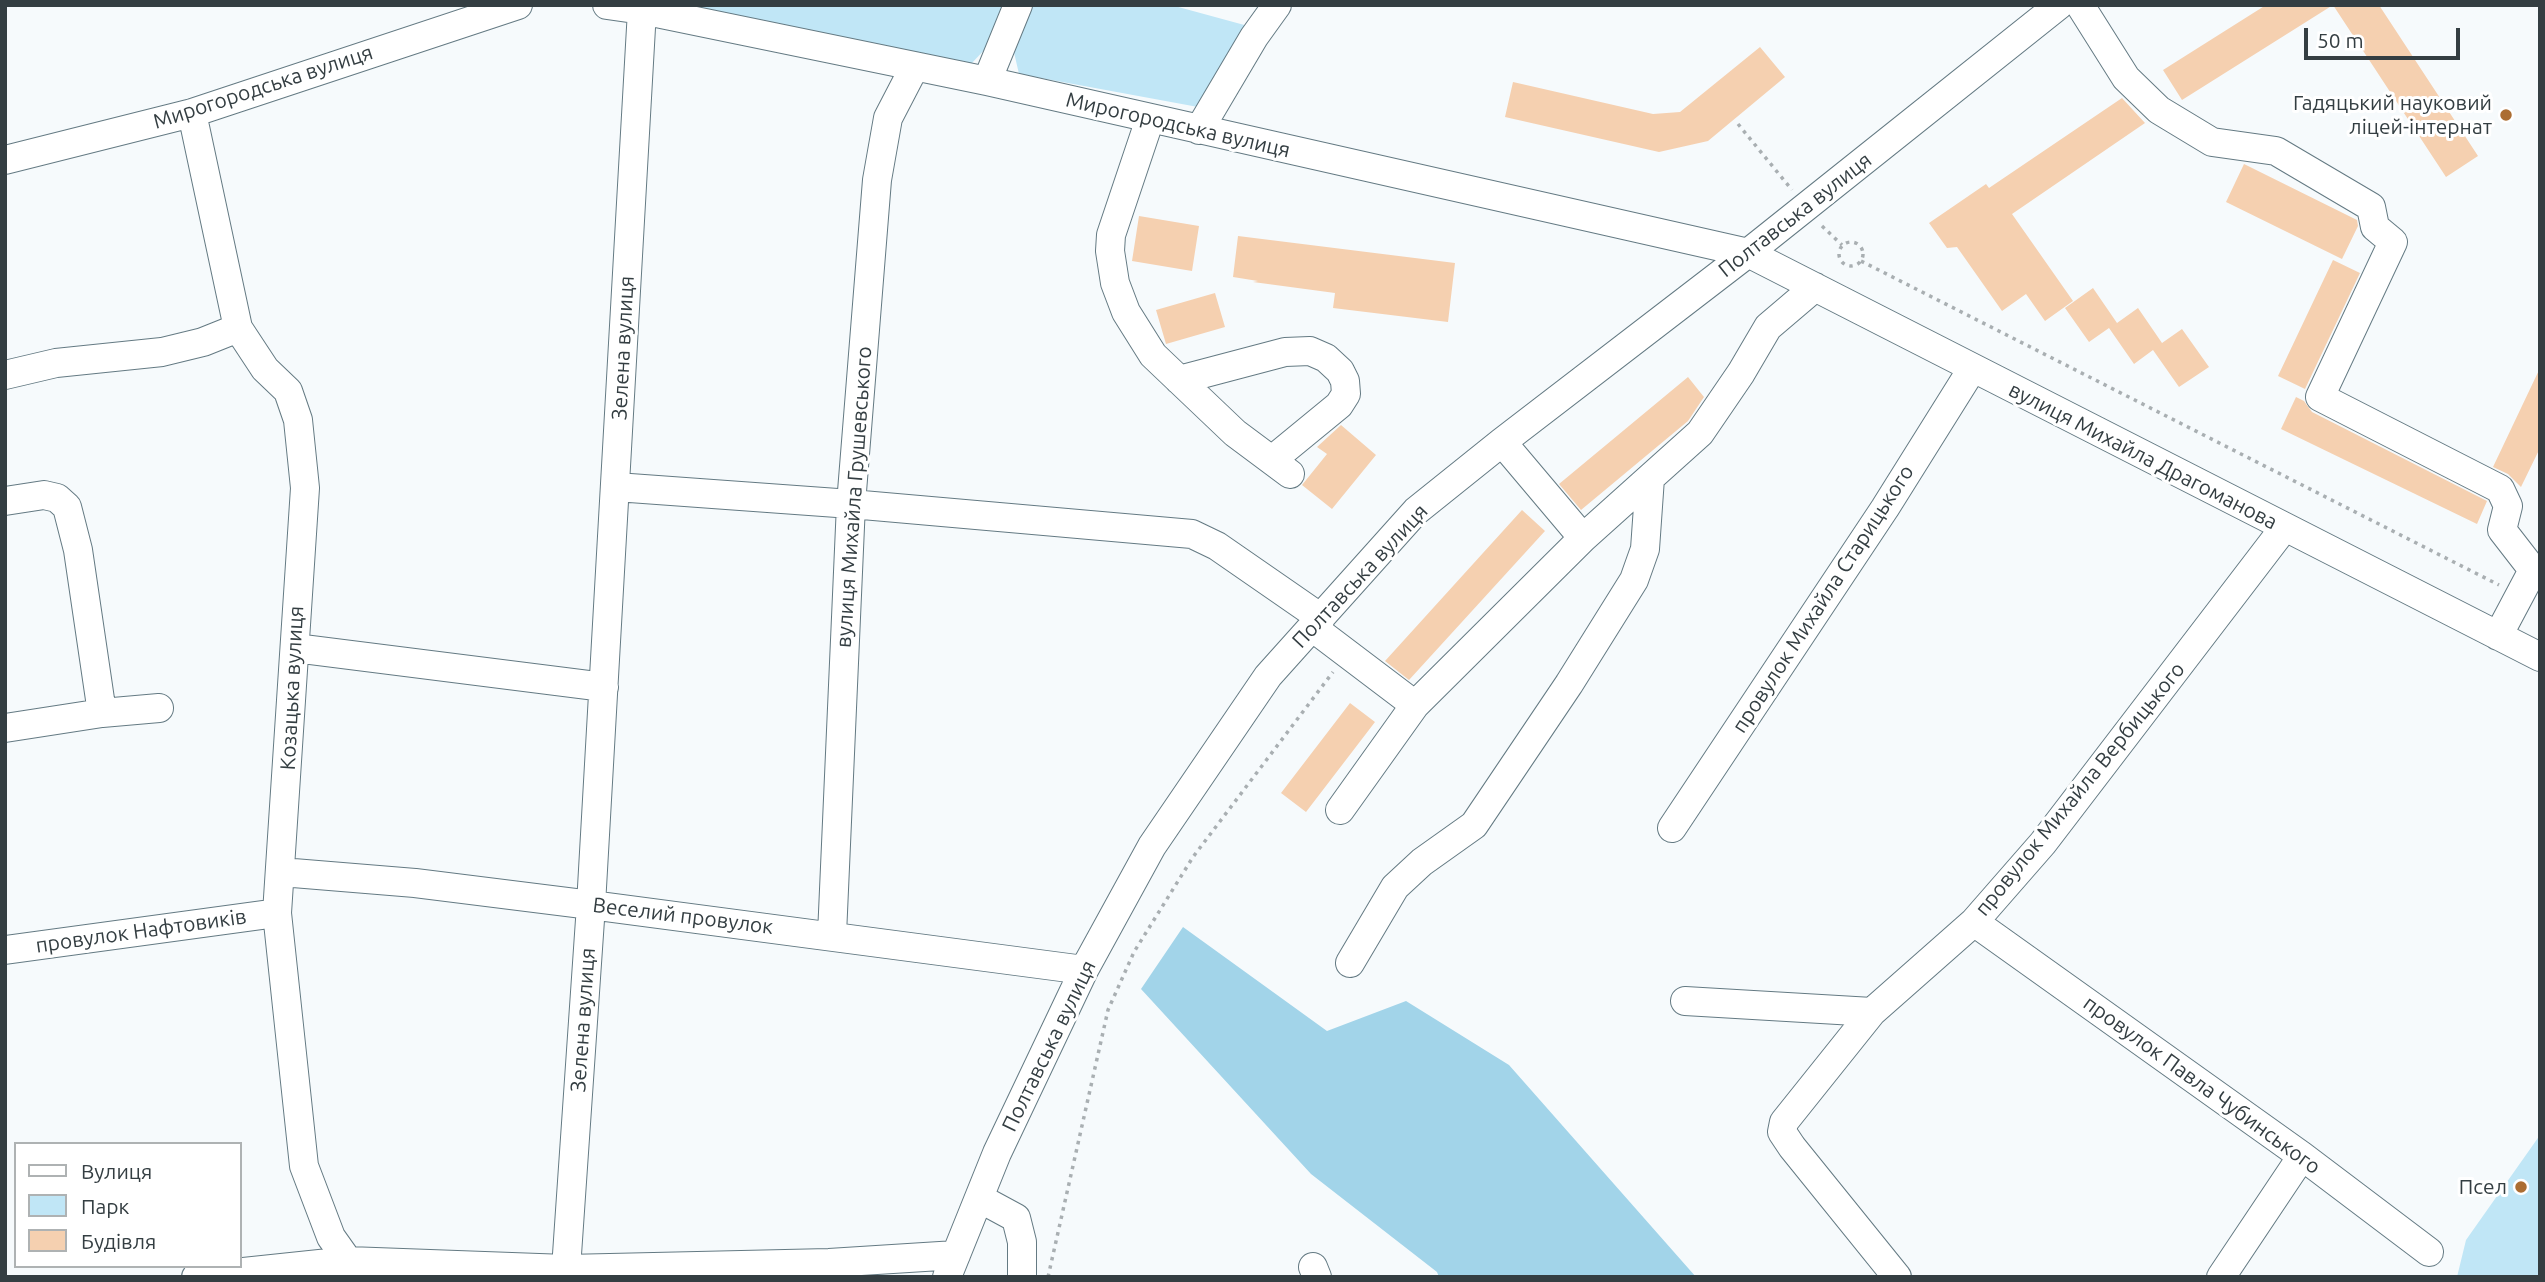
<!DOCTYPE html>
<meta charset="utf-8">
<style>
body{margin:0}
#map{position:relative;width:2545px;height:1282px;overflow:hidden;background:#f6fafc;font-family:Ubuntu,sans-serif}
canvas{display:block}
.frame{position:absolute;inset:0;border:7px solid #343e42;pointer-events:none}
.legend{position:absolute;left:14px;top:1142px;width:228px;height:126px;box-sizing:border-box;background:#fff;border:2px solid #aeb2b3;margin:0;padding:9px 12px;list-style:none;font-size:21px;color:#343e42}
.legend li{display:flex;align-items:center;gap:14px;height:35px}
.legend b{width:35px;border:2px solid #aeb2b3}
.scale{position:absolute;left:2304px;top:28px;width:156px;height:32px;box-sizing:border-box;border:4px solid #343e42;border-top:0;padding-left:9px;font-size:21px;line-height:24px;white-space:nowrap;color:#343e42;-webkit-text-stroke:5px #fff;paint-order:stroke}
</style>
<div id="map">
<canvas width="2545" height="1282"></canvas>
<div class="frame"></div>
<ul class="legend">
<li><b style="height:9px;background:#fff"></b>Вулиця</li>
<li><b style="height:19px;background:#c0e6f6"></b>Парк</li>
<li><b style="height:19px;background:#f5d0b0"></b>Будівля</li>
</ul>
<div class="scale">50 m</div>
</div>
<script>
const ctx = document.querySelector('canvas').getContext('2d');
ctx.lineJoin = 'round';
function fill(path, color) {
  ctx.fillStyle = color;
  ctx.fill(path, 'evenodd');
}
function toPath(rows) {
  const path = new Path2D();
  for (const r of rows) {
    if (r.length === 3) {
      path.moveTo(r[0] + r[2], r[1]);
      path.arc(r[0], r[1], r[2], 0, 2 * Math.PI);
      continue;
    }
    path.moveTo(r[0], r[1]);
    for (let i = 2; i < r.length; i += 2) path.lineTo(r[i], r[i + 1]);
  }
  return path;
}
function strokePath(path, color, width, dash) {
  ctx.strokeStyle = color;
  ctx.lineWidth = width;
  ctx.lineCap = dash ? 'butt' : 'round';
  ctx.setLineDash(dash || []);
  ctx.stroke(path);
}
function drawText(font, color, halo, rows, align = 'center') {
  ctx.font = font + ' Ubuntu,sans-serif';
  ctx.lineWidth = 6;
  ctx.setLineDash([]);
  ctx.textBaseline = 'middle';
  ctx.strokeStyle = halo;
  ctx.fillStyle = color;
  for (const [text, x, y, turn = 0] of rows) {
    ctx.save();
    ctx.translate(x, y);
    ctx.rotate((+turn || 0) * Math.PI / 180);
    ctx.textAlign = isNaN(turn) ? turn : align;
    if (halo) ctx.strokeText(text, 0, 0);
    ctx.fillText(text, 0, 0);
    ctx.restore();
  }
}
fill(toPath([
 [680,5,1004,5,989,45,971,64],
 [1028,5,1171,5,1248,26,1198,107,1019,74,1013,48],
 [2540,1135,2540,1277,2457,1277,2466,1240]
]), '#c0e6f6');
fill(toPath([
 [1183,927,1327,1031,1406,1001,1509,1065,1696,1277,1439,1277,1437,1272,1311,1174,1141,989]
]), '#a2d4e9');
fill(toPath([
 [2266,5,2333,5,2182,100,2163,70],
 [2333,5,2379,5,2478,156,2446,177],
 [1760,47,1785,77,1708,141,1659,152,1505,117,1513,82,1653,114,1680,112],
 [2122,98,2145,123,2012,214,2073,301,2045,321,2026,294,2002,311,1957,247,1947,248,1929,223,1986,184,1989,188],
 [2244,164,2357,220,2358,226,2342,259,2226,202],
 [1139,216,1199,226,1192,271,1132,261],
 [1238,236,1455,263,1448,322,1333,308,1335,293,1253,282,1258,281,1233,277],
 [2333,260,2360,273,2305,389,2278,376],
 [2093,288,2117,323,2138,308,2162,343,2182,329,2209,367,2179,387,2153,350,2134,364,2109,328,2089,342,2065,308],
 [1215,293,1225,327,1166,344,1156,310],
 [2540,368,2540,448,2521,487,2508,474,2493,467],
 [1688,377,1704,397,1688,421,1581,510,1559,484],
 [2296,397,2304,401,2312,412,2487,501,2477,524,2281,429],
 [1341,425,1376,455,1332,509,1302,485,1327,454,1317,447],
 [1522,510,1545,531,1409,680,1385,661],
 [1350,703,1375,722,1306,812,1281,793]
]), '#f5d0b0');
const minor = toPath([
 [607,5,642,10,987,81,1748,253,2540,657],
 [2080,5,2126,78,2159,110,2212,142,2276,151,2371,207,2375,227,2393,242,2320,397,2500,489,2508,506,2502,530,2533,570,2498,636],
 [987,81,1018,5],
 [192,113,238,328,265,369,288,391,298,420,305,488,277,913,304,1166,331,1237,348,1261,348,1277],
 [1150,119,1111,235,1110,251,1115,283,1126,312,1153,355,1235,433,1290,474],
 [1199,130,1254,37,1277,5],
 [5,160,192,113,518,5],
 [5,375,56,363,162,352,203,342,238,328],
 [1179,380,1285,352,1310,351,1326,358,1340,371,1345,381,1346,394,1339,405,1272,460],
 [1502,442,1583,538,1700,433,1741,373,1768,327,1815,287],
 [616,487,851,504,1192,534,1217,546,1321,618],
 [5,501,44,495,57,498,67,507,78,550,102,713,5,728],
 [1312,627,1415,705,1583,538],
 [295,648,604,687],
 [102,713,159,708],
 [1340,810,1415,705],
 [1672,828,1885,508,1972,369],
 [281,872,415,883,591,905,1084,970],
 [1974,922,2302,1156,2429,1252],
 [832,935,851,504,877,180,888,118,915,66],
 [5,950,277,913],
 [1350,963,1395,887,1422,862,1474,825,1569,684,1634,580,1645,549,1650,478],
 [1685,1001,1872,1012],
 [979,1198,1016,1218,1022,1242,1022,1277],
 [1313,1267,1317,1277],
 [566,1269,591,905,642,10],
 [196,1277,348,1261,566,1269,829,1263,956,1255],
 [947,1277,997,1153,1084,970,1152,846,1268,676,1416,511,1502,442,1748,253,2059,5],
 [1897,1277,1792,1147,1782,1132,1784,1122,1872,1012,1974,922,2043,843,2284,528],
 [2221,1277,2302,1156]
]);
strokePath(minor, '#647a83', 30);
strokePath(toPath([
 [1738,124,1792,190],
 [1822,226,1842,245],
 [1851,254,12],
 [1861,261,2499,585],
 [1048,1277,1108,1010,1134,952,1193,857,1333,672]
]), '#a9afb2', 3.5, [3.5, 5]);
strokePath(minor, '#fff', 28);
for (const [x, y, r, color] of [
 [2506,115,7,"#ab6d32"],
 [2521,1187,7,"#ab6d32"]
]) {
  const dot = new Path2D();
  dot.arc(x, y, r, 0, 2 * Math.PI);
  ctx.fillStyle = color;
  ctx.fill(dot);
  strokePath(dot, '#fff', 2.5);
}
drawText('21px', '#343e42', '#fff', [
 ["Мирогородська вулиця",263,87,-18],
 ["Мирогородська вулиця",1178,125,13],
 ["Полтавська вулиця",1795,215,-38],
 ["Зелена вулиця",623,348,-87],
 ["вулиця Михайла Драгоманова",2143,456,27],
 ["вулиця Михайла Грушевського",854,497,-86],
 ["Полтавська вулиця",1360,576,-47],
 ["провулок Михайла Старицького",1823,599,-57],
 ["Козацька вулиця",292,688,-87],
 ["провулок Михайла Вербицького",2080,789,-51],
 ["Веселий провулок",683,916,7],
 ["провулок Нафтовиків",141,931,-8],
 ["Зелена вулиця",583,1020,-86],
 ["Полтавська вулиця",1049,1046,-64],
 ["провулок Павла Чубинського",2202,1085,36]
]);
drawText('21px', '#343e42', '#fff', [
 ["Гадяцький науковий",2492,103],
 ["ліцей-інтернат",2492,127],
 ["Псел",2507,1187]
], 'right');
</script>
